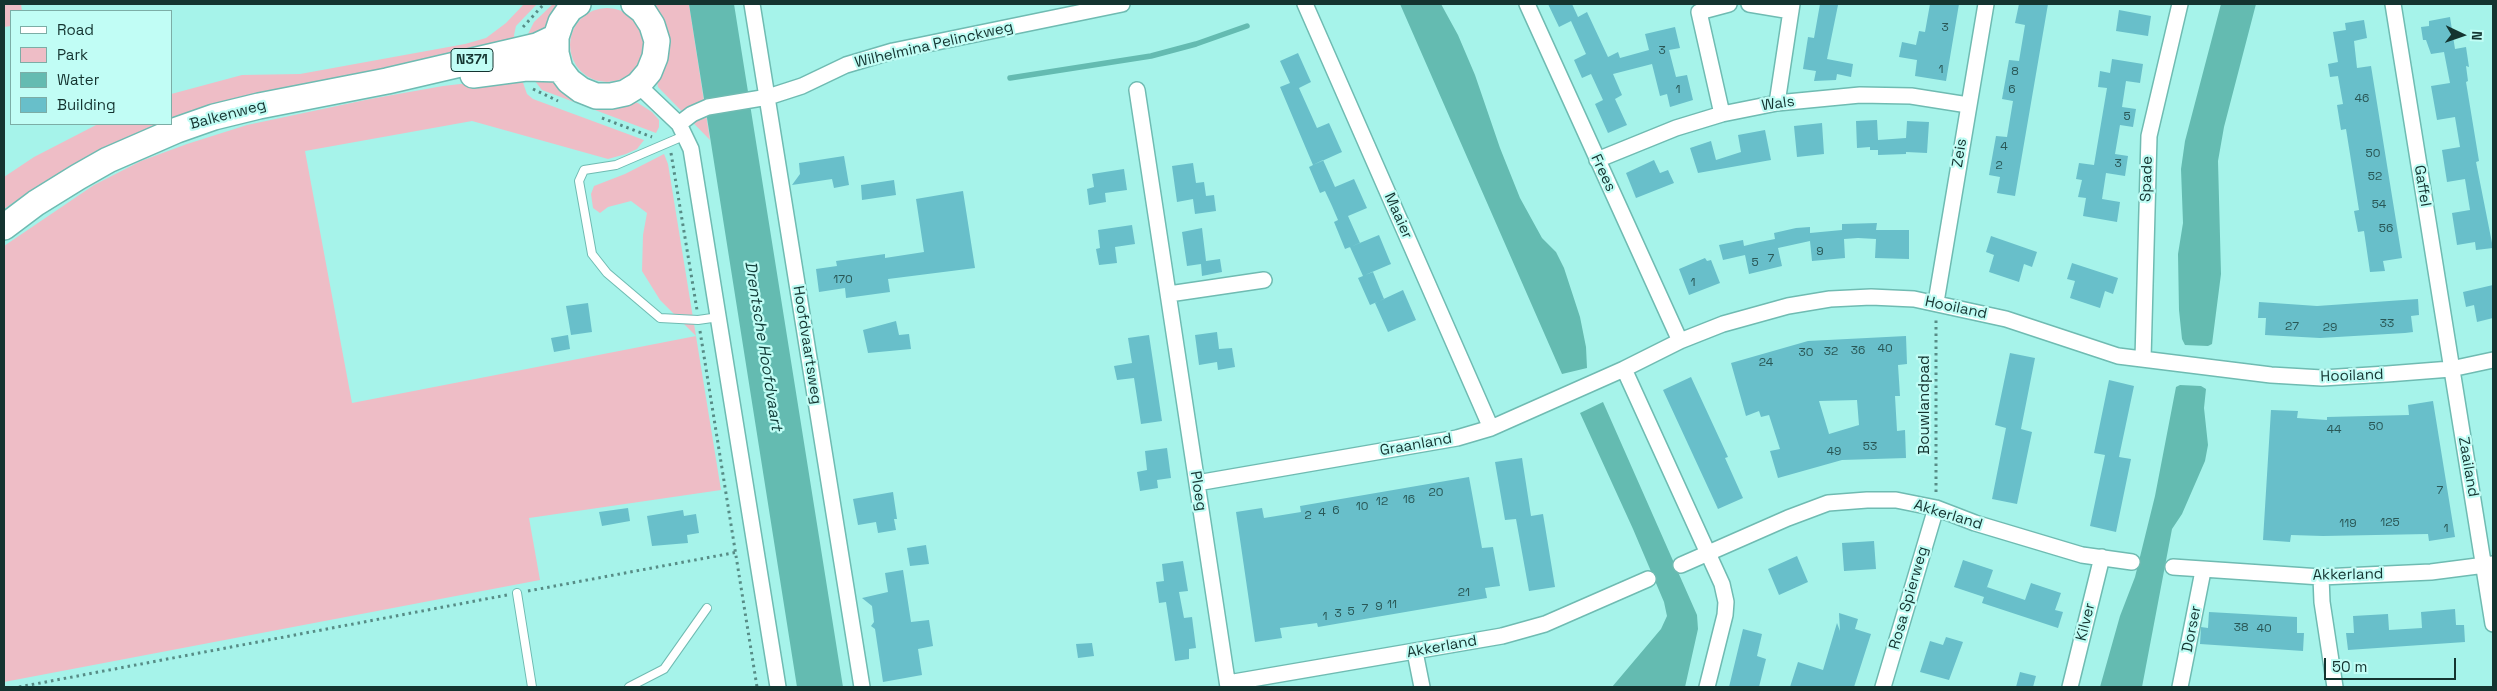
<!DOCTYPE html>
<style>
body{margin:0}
#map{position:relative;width:2497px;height:691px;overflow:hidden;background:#a6f3ea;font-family:"Space Grotesk",sans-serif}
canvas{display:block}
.frame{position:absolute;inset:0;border:5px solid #143430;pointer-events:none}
.legend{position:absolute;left:10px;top:10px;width:162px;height:115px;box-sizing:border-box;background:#c1fdf5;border:1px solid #7cada6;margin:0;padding:6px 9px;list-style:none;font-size:15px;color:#143430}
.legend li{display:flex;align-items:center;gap:10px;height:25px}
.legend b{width:25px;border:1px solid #7cada6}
.north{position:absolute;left:2437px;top:10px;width:50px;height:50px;-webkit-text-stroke:4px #c1fdf5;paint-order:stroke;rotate:93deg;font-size:14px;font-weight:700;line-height:20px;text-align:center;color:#143430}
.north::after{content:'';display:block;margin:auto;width:18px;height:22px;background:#143430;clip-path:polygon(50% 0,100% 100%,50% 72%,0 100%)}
.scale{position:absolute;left:2324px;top:658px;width:132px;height:22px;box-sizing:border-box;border:2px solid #143430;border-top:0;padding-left:6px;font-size:15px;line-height:18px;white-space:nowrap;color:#143430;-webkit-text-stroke:4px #c1fdf5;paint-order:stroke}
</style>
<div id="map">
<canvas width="2497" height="691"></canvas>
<div class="frame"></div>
<ul class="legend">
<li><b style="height:6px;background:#fff"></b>Road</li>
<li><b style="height:14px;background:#eebdc6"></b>Park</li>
<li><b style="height:14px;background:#64bbb1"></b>Water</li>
<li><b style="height:14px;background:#68bfca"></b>Building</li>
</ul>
<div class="north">N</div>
<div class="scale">50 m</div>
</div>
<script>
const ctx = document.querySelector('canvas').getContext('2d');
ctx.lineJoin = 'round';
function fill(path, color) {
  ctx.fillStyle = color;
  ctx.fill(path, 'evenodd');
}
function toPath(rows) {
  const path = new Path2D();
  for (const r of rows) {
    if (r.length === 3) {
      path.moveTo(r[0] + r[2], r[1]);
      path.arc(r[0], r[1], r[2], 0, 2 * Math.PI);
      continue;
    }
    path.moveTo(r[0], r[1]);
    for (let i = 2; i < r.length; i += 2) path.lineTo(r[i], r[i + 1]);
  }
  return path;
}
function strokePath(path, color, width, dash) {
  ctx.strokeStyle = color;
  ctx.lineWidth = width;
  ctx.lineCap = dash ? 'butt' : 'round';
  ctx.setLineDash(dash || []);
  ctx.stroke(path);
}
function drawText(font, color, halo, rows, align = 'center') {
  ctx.font = font + ' "Space Grotesk",sans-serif';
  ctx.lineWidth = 4.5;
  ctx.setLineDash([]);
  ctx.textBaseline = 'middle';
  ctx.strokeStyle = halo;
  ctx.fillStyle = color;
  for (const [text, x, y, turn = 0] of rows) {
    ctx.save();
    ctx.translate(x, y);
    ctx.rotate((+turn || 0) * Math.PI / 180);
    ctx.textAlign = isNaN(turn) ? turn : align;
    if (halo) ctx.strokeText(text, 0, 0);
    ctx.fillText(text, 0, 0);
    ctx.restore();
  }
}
fill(toPath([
 [4,4,21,4,22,11,11,11,11,26,4,27],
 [524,4,537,4,516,26,514,35,515,43,437,61,239,97,171,119,171,94,175,93,242,75,300,74,465,44,486,38,506,23],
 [553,4,568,4,545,34,527,36,534,22],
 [643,4,689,4,710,140,658,87],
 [607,45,37],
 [544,75,638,103,652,112,659,120,659,127,656,133,542,90,534,80],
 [521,77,527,94,533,99,644,140,637,149,626,154,608,159,472,121,305,151,352,403,696,336,660,300,642,271,643,235,647,213,631,201,608,207,600,213,593,208,591,194,594,186,625,174,664,154,668,164,721,490,529,518,540,580,4,682,4,246,94,185,141,161,187,144,247,125,370,99,443,86],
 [98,124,159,124,112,144,47,180,4,209,4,177,34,157]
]), '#eebdc6');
fill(toPath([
 [689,4,734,4,843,687,797,687],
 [1400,4,1441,4,1458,35,1475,75,1500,148,1520,198,1542,238,1556,252,1564,268,1580,317,1586,347,1587,368,1562,374],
 [2221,4,2256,4,2224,127,2218,161,2221,274,2212,344,2208,346,2185,345,2182,339,2179,310,2178,254,2183,223,2181,169,2185,141],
 [2180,385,2201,386,2206,389,2204,408,2208,445,2205,461,2182,514,2172,529,2142,687,2100,687,2120,616,2135,577,2155,496,2176,387],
 [1603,402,1697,615,1698,629,1685,687,1612,687,1661,629,1667,616,1664,602,1633,529,1580,413]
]), '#64bbb1');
strokePath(toPath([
 [1010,78,1151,56,1196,44,1247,26]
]), '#64bbb1', 5.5);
fill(toPath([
 [1548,4,1572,4,1578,17,1587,12,1608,57,1618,52,1620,58,1649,50,1645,34,1675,27,1680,48,1669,50,1676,77,1687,75,1693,100,1670,107,1667,94,1660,96,1652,64,1613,74,1622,95,1615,99,1627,125,1608,133,1595,104,1603,100,1591,74,1582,78,1574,60,1586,54,1571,21,1559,27],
 [1820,4,1838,5,1827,59,1853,64,1851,77,1837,74,1836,80,1814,81,1816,71,1803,69,1808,37,1814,38],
 [1930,4,1959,4,1946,81,1915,76,1917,60,1899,57,1902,42,1916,45,1919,31,1925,32],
 [2019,4,2048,4,2015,196,1997,193,2000,177,1989,175,1996,136,2007,137,2013,101,2002,99,2009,60,2019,61,2025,25,2015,23],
 [2119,10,2151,16,2148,36,2116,31],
 [2450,17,2455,49,2466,47,2469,67,2466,66,2468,81,2466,82,2479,161,2476,162,2493,248,2476,250,2475,242,2457,245,2452,213,2470,210,2465,179,2447,182,2442,150,2460,147,2455,117,2437,120,2431,86,2450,83,2444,52,2431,54,2426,40,2423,40,2421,27,2429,26,2429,21],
 [2364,20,2367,38,2354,41,2357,68,2371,66,2402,258,2383,261,2385,271,2370,272,2364,231,2358,232,2354,211,2359,210,2346,129,2341,130,2337,105,2343,104,2338,76,2330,77,2328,64,2338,62,2333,32,2346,30,2345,23],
 [1298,53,1311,82,1299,88,1317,128,1329,123,1342,152,1313,165,1280,87,1290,83,1280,61],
 [2112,59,2143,64,2140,83,2126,81,2122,107,2136,109,2133,127,2120,125,2115,154,2128,156,2125,176,2106,173,2102,199,2120,202,2117,222,2083,216,2086,198,2078,197,2082,180,2076,179,2079,163,2094,165,2107,88,2098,87,2100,71,2110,73],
 [1877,120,1878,140,1906,138,1907,121,1929,122,1927,153,1906,152,1906,154,1878,155,1878,150,1870,150,1870,147,1857,148,1856,121],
 [1822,123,1824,154,1797,157,1794,126],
 [1765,130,1771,160,1698,173,1690,148,1711,141,1716,160,1741,152,1738,135],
 [844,156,849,185,834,188,832,179,792,185,800,174,799,163],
 [1323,160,1335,187,1354,179,1367,208,1348,216,1360,243,1345,249,1334,222,1338,220,1332,206,1325,191,1320,193,1309,167],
 [1654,160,1660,173,1668,170,1674,183,1636,198,1626,173],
 [1193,163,1196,183,1204,182,1206,196,1214,195,1216,211,1195,214,1193,199,1177,202,1172,166],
 [1124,169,1127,190,1105,193,1106,202,1089,205,1087,189,1094,187,1092,174],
 [894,180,896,195,862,200,861,185],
 [963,191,975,268,888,279,890,292,846,298,845,288,819,292,816,269,837,266,836,261,885,254,885,258,924,252,916,199],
 [1877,223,1876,230,1909,230,1909,259,1875,258,1876,239,1858,238,1844,239,1845,258,1812,261,1810,241,1778,248,1782,266,1749,274,1745,255,1723,260,1719,245,1743,240,1744,246,1760,242,1775,239,1774,233,1796,228,1810,227,1810,233,1842,230,1842,224],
 [1132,225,1135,244,1115,247,1117,263,1099,265,1096,249,1100,248,1098,230],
 [1202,228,1206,261,1220,259,1222,272,1202,276,1201,264,1187,266,1182,232],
 [1379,235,1391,264,1365,275,1373,272,1384,299,1370,305,1358,278,1363,276,1350,247],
 [1991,236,2037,252,2032,267,2024,264,2019,282,1989,272,1994,255,1986,252],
 [1705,258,1707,261,1711,260,1720,283,1689,295,1679,269],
 [2072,263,2118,278,2113,294,2105,291,2100,308,2070,298,2075,281,2067,279],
 [2493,285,2493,318,2477,322,2474,305,2466,307,2463,292],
 [1403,290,1416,320,1388,332,1375,303],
 [2418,299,2419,315,2411,316,2413,332,2405,333,2320,338,2265,335,2266,318,2258,318,2259,302,2317,306],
 [588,303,592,332,571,335,566,306],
 [896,321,899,335,909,334,911,349,868,353,863,330],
 [1217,332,1219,349,1232,348,1235,367,1218,370,1217,362,1199,365,1195,335],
 [568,335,570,349,554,352,551,338],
 [1149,335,1162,421,1141,424,1134,378,1117,380,1114,366,1132,363,1128,338],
 [1906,336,1907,364,1898,365,1900,396,1895,396,1897,431,1905,430,1906,458,1842,460,1778,478,1770,451,1780,449,1769,415,1761,417,1759,411,1746,416,1731,363,1808,341],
 [1857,400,1859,425,1829,434,1819,401],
 [2010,353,2035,358,2021,429,2032,432,2017,504,1992,499,2006,428,1995,425],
 [1691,377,1728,457,1725,458,1743,498,1718,509,1663,390],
 [2109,380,2134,386,2119,457,2131,459,2116,532,2090,526,2105,455,2094,453],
 [2433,401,2455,537,2429,541,2428,534,2323,536,2291,535,2290,542,2263,540,2271,410,2298,411,2297,418,2327,420,2327,417,2409,415,2408,405],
 [1167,448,1171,478,1157,480,1158,488,1140,491,1137,472,1147,470,1145,451],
 [1522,458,1531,516,1543,514,1555,587,1529,591,1516,519,1505,520,1495,462],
 [1469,477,1482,548,1493,547,1500,586,1485,588,1487,598,1318,627,1317,623,1280,628,1282,638,1255,642,1236,512,1262,508,1264,518,1301,512,1300,506],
 [893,492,897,519,894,519,896,530,878,533,876,522,858,525,853,499],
 [628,508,630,521,602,526,599,512],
 [683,510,684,516,696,514,699,533,687,535,688,543,652,546,647,516],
 [1874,541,1876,569,1844,571,1842,543],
 [926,545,929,564,910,566,907,548],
 [1797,556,1808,582,1779,595,1768,569],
 [1963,560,1993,570,1985,593,1987,587,2025,600,2031,583,2061,593,2055,610,2063,612,2058,628,1982,603,1984,597,1954,587],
 [1183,561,1188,591,1179,592,1184,618,1192,617,1196,648,1189,649,1189,659,1175,661,1166,602,1159,603,1156,582,1164,581,1162,564],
 [903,570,911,622,929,620,933,646,918,649,922,675,883,682,875,629,871,626,874,622,872,606,862,598,888,592,885,573],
 [2455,609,2456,625,2464,625,2465,642,2348,650,2346,633,2354,633,2353,616,2388,614,2389,630,2422,628,2421,612],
 [2209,612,2297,617,2297,633,2304,633,2303,651,2200,644,2201,627,2208,628],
 [1839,613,1858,619,1855,629,1871,634,1854,687,1790,687,1798,662,1823,670,1837,623,1840,631],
 [1743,629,1762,634,1757,656,1766,659,1759,687,1729,687],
 [1946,637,1963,642,1949,680,1920,672,1930,641,1943,645],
 [1092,643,1094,656,1078,658,1076,644],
 [2020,672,2036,676,2033,687,2016,687]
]), '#68bfca');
const service = toPath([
 [686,135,616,165,584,170,579,181,592,254,607,273,660,318,698,320,719,317],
 [517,593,532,687],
 [629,687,664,669,707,608]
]);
const minor = toPath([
 [752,4,862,687],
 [1305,4,1491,428],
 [1527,4,1680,341],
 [1749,4,1791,11],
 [2393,4,2493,624],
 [638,85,679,124,691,149,778,687],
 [1137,90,1228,687],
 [1777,103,1792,4],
 [1722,114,1699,12,1729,4],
 [679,124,692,114,708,107,768,97,802,86,846,65,893,51,1122,4],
 [1597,160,1676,128,1722,114,1777,103,1860,95,1911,96,1968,105],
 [1169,294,1264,280],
 [1936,302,1986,4],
 [2143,359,2149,136,2180,4],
 [1197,483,1457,438,1491,428,1624,369],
 [1681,565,1788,518,1828,503,1867,500,1896,500,1936,508,1975,523,2082,555,2132,562],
 [2173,567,2321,577,2431,572,2493,564],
 [2321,577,2322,602,2335,687],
 [1415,652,1422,687],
 [1228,683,1502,636,1545,624,1648,579],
 [1707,687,1725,615,1726,602,1722,584,1624,369,1680,341,1723,324,1788,306,1830,299,1871,297,1914,299,2006,319,2118,356,2271,375,2322,378,2387,374,2451,369,2493,360],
 [1883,687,1936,508],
 [2070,687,2102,557],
 [2180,687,2203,571]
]);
const primary = toPath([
 [578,4,570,9,561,22,556,37,556,53,560,69,569,81,581,90,596,96,611,96,625,93,638,85,649,72,655,57,657,41,652,25,643,11,634,4],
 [473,75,526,68,560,69],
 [4,227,36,203,78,177,108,160,177,130,214,117,259,106,387,81,537,46,556,37]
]);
strokePath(service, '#6fbbb2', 10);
strokePath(minor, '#6fbbb2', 18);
strokePath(primary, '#6fbbb2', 28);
strokePath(toPath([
 [523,27,544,4],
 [533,89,558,101],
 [602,118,652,137],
 [671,153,697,310],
 [700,331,757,687],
 [1936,492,1936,318],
 [528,591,738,552],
 [19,687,507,595]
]), '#578c86', 3, [2.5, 4]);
strokePath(service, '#fff', 8);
strokePath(minor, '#fff', 15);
strokePath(primary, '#fff', 25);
drawText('12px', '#295756', null, [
 ["3",1945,28],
 ["3",1662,51],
 ["1",1941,70],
 ["8",2015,72],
 ["1",1678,90],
 ["6",2012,90],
 ["46",2362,99],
 ["5",2127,117],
 ["4",2004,147],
 ["50",2373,154],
 ["3",2118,164],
 ["2",1999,166],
 ["52",2375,177],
 ["54",2379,205],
 ["56",2386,229],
 ["9",1820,252],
 ["7",1771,259],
 ["5",1755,263],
 ["170",843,280],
 ["1",1693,283],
 ["33",2387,324],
 ["27",2292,327],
 ["29",2330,328],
 ["40",1885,349],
 ["36",1858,351],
 ["32",1831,352],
 ["30",1806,353],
 ["24",1766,363],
 ["50",2376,427],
 ["44",2334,430],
 ["53",1870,447],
 ["49",1834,452],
 ["7",2440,491],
 ["20",1436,493],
 ["16",1409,500],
 ["12",1382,502],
 ["10",1362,507],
 ["6",1336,511],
 ["4",1322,513],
 ["2",1308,516],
 ["125",2390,523],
 ["119",2348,524],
 ["1",2446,529],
 ["21",1464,593],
 ["11",1392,605],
 ["9",1379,607],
 ["7",1365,609],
 ["5",1351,612],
 ["3",1338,614],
 ["1",1325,617],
 ["38",2241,628],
 ["40",2264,629]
]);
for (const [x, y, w] of [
 [472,60,42]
]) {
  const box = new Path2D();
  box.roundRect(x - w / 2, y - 11.5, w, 23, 4);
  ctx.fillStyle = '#c1fdf5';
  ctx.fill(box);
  strokePath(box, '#143430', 1);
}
drawText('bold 14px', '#143430', null, [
 ["N371",472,60]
]);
drawText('15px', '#143430', '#c1fdf5', [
 ["Wilhelmina Pelinckweg",934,45,-13],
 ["Wals",1778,104,-8],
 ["Balkenweg",228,115,-15],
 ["Zeis",1960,153,-81],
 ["Frees",1603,173,65],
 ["Spade",2147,179,-88],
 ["Gaffel",2422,186,81],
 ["Maaier",1398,216,66],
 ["Hooiland",1956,308,12],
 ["Hoofdvaartsweg",807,345,81],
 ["Hooiland",2352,376,-2],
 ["Bouwlandpad",1925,405,-90],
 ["Graanland",1416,445,-10],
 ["Zaailand",2468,467,80],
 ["Ploeg",1198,491,81],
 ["Akkerland",1948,515,17],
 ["Akkerland",2348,575,-1],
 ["Rosa Spierweg",1909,598,-74],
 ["Kilver",2086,622,-76],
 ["Dorser",2192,629,-79],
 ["Akkerland",1442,647,-10]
]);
drawText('italic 16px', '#0f3935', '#c1fdf5', [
 ["Drentsche Hoofdvaart",763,346,81]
]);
</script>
